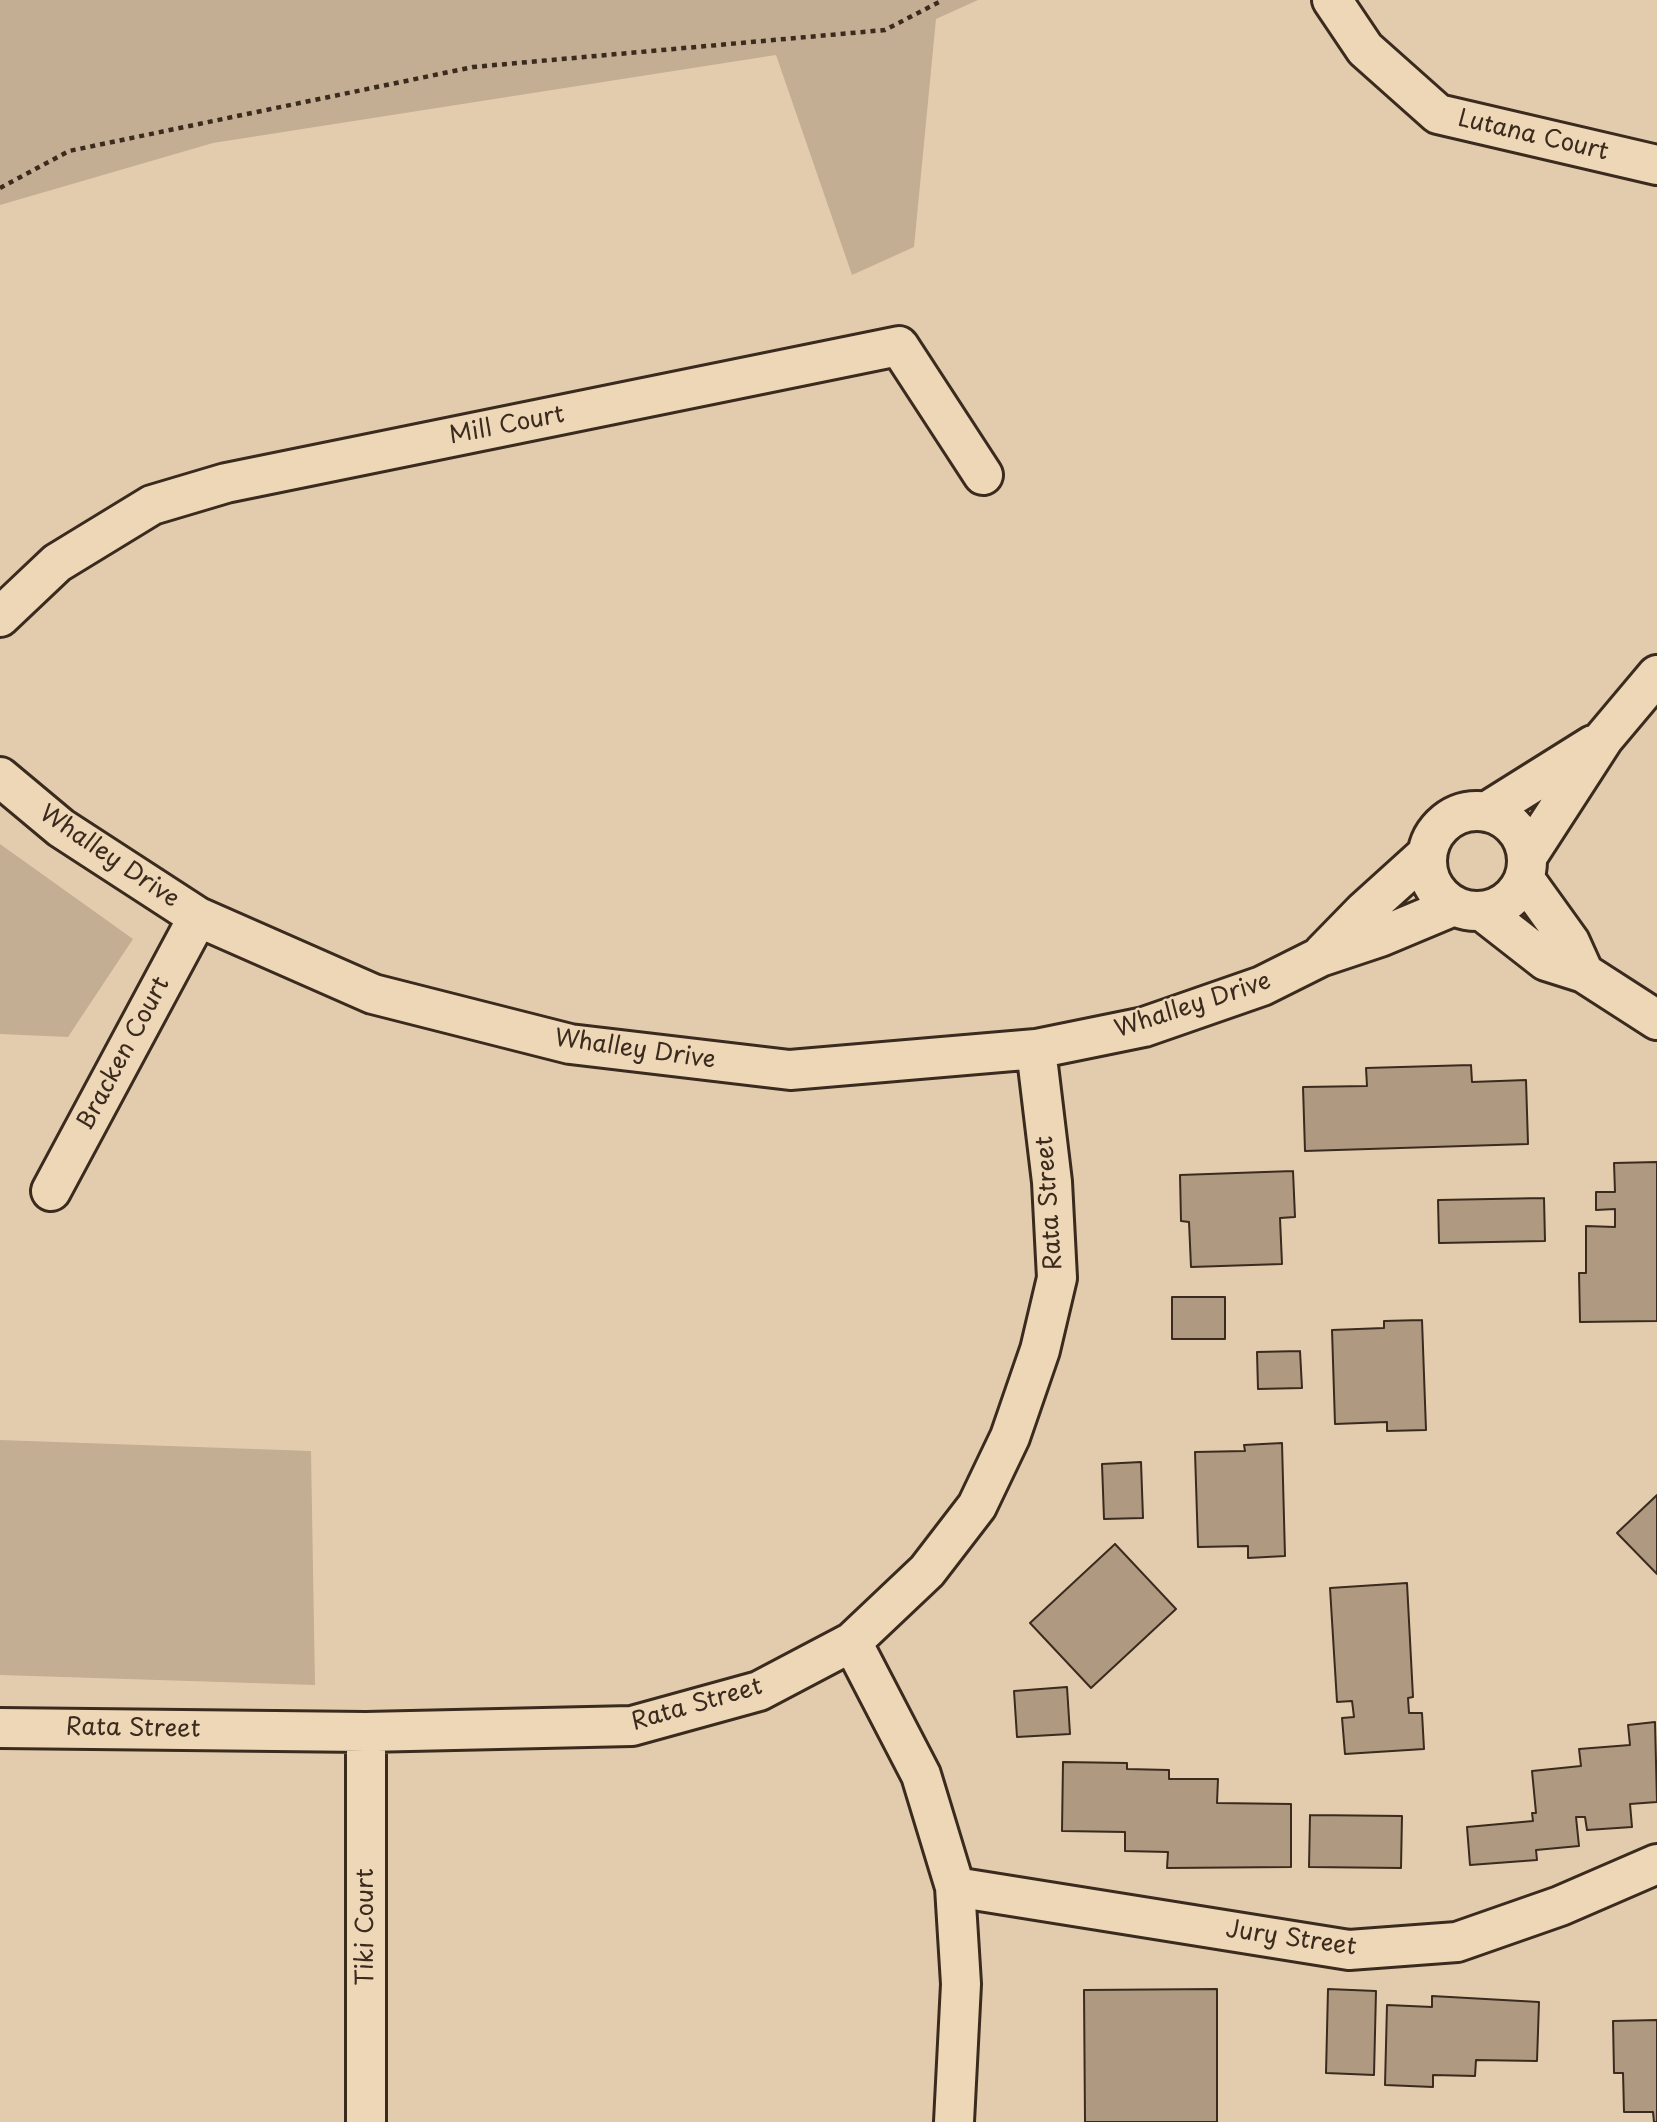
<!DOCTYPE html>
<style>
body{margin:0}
canvas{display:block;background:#e3ccae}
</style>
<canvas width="1657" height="2122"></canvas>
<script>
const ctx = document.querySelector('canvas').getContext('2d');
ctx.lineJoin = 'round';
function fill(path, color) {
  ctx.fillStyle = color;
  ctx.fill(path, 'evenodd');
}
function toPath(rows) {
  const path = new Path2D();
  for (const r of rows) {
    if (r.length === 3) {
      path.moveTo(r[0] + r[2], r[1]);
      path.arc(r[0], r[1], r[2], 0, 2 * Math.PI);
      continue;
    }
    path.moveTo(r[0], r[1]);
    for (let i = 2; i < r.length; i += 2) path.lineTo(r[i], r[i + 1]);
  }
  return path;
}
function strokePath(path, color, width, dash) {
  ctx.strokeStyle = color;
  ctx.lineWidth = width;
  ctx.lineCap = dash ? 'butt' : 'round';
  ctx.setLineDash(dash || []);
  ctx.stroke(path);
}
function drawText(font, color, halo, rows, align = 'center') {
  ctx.font = font + ' "Playpen Sans",sans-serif';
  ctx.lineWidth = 5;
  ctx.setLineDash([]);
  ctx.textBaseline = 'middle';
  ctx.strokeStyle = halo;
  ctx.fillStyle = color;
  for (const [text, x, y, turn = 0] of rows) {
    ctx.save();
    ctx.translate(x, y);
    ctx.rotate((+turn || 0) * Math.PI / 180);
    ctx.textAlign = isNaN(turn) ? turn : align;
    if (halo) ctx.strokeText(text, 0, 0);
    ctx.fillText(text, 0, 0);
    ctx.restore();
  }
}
fill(toPath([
 [0,0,978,0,936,19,914,247,852,275,776,55,213,143,0,205],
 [0,844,133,939,68,1037,0,1034],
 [0,1440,311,1451,315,1685,0,1675]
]), '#c4ae93');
const building = toPath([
 [1471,1065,1472,1082,1526,1080,1528,1144,1305,1151,1303,1087,1367,1086,1366,1068,1471,1065],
 [1657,1162,1657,1321,1580,1322,1579,1273,1586,1273,1586,1226,1615,1227,1615,1209,1596,1210,1596,1192,1615,1192,1614,1163,1657,1162],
 [1293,1171,1295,1217,1280,1218,1282,1264,1191,1267,1189,1222,1181,1221,1180,1175,1293,1171],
 [1544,1198,1545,1241,1439,1243,1438,1200,1544,1198],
 [1172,1297,1225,1297,1225,1339,1172,1339,1172,1297],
 [1422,1320,1426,1430,1387,1431,1387,1422,1335,1424,1332,1330,1384,1328,1384,1321,1422,1320],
 [1300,1351,1302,1388,1258,1389,1257,1352,1300,1351],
 [1282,1443,1285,1556,1248,1558,1248,1546,1198,1547,1195,1452,1245,1451,1244,1445,1282,1443],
 [1141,1462,1143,1518,1104,1519,1102,1464,1141,1462],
 [1657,1495,1657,1574,1617,1533,1657,1495],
 [1115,1544,1176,1609,1091,1688,1030,1623,1115,1544],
 [1407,1583,1413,1697,1408,1698,1409,1713,1422,1713,1424,1749,1345,1754,1342,1718,1354,1717,1352,1701,1337,1702,1330,1588,1407,1583],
 [1067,1687,1070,1734,1017,1737,1014,1691,1067,1687],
 [1655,1722,1657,1802,1630,1804,1632,1827,1587,1830,1585,1817,1576,1817,1579,1846,1536,1850,1537,1860,1470,1865,1467,1827,1533,1821,1532,1813,1536,1813,1532,1771,1581,1766,1579,1749,1630,1745,1628,1725,1655,1722],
 [1063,1762,1127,1763,1127,1769,1169,1770,1169,1779,1218,1779,1217,1803,1291,1804,1291,1867,1167,1868,1168,1852,1125,1851,1125,1832,1062,1831,1063,1762],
 [1310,1815,1402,1816,1401,1868,1309,1867,1310,1815],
 [1217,1989,1217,2122,1085,2122,1084,1990,1217,1989],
 [1328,1989,1376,1991,1374,2075,1326,2073,1328,1989],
 [1432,1996,1539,2002,1537,2061,1476,2060,1475,2076,1433,2075,1433,2087,1385,2085,1387,2005,1432,2007,1432,1996],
 [1657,2020,1657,2122,1654,2122,1653,2112,1624,2112,1623,2073,1614,2073,1613,2021,1657,2020]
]);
fill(building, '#af9980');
strokePath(building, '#3b2a1e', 2);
const street = toPath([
 [1332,0,1365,49,1438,114,1657,165],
 [0,617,57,563,152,505,226,483,899,346,983,475],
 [0,777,61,828,198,917,373,994,570,1044,790,1070,1036,1049,1144,1027,1262,986,1320,957,1380,937,1454,906],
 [1477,861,50],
 [1486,812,1593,745],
 [1527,857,1604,738,1657,675],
 [1524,878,1570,942,1584,973],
 [1482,911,1546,961,1584,973,1657,1020],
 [1323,953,1364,911,1427,854],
 [51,1191,198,917],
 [852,1642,921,1775,955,1887,961,1984,954,2122],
 [0,1728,366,1732,632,1726,759,1691,852,1642,927,1571,977,1506,1010,1437,1040,1350,1057,1278,1052,1182,1036,1049],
 [366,1732,366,2122],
 [955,1887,1349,1950,1457,1942,1560,1906,1657,1864]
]);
strokePath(street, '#3b2a1e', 44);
strokePath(toPath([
 [0,188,69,151,473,67,885,30,943,0]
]), '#3b2a1e', 4.5, [5, 5]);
strokePath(street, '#eed7b7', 38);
drawText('24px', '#3b2a1e', '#eed7b7', [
 ["Lutana Court",1533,136,13],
 ["Mill Court",507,426,-11],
 ["Whalley Drive",109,857,34],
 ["Whalley Drive",1193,1006,-18],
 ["Whalley Drive",635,1050,8],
 ["Bracken Court",124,1054,-62],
 ["Rata Street",1050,1203,-94],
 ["Rata Street",697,1705,-16],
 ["Rata Street",133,1729,1],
 ["Tiki Court",366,1927,-90],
 ["Jury Street",1291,1939,8]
]);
</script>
